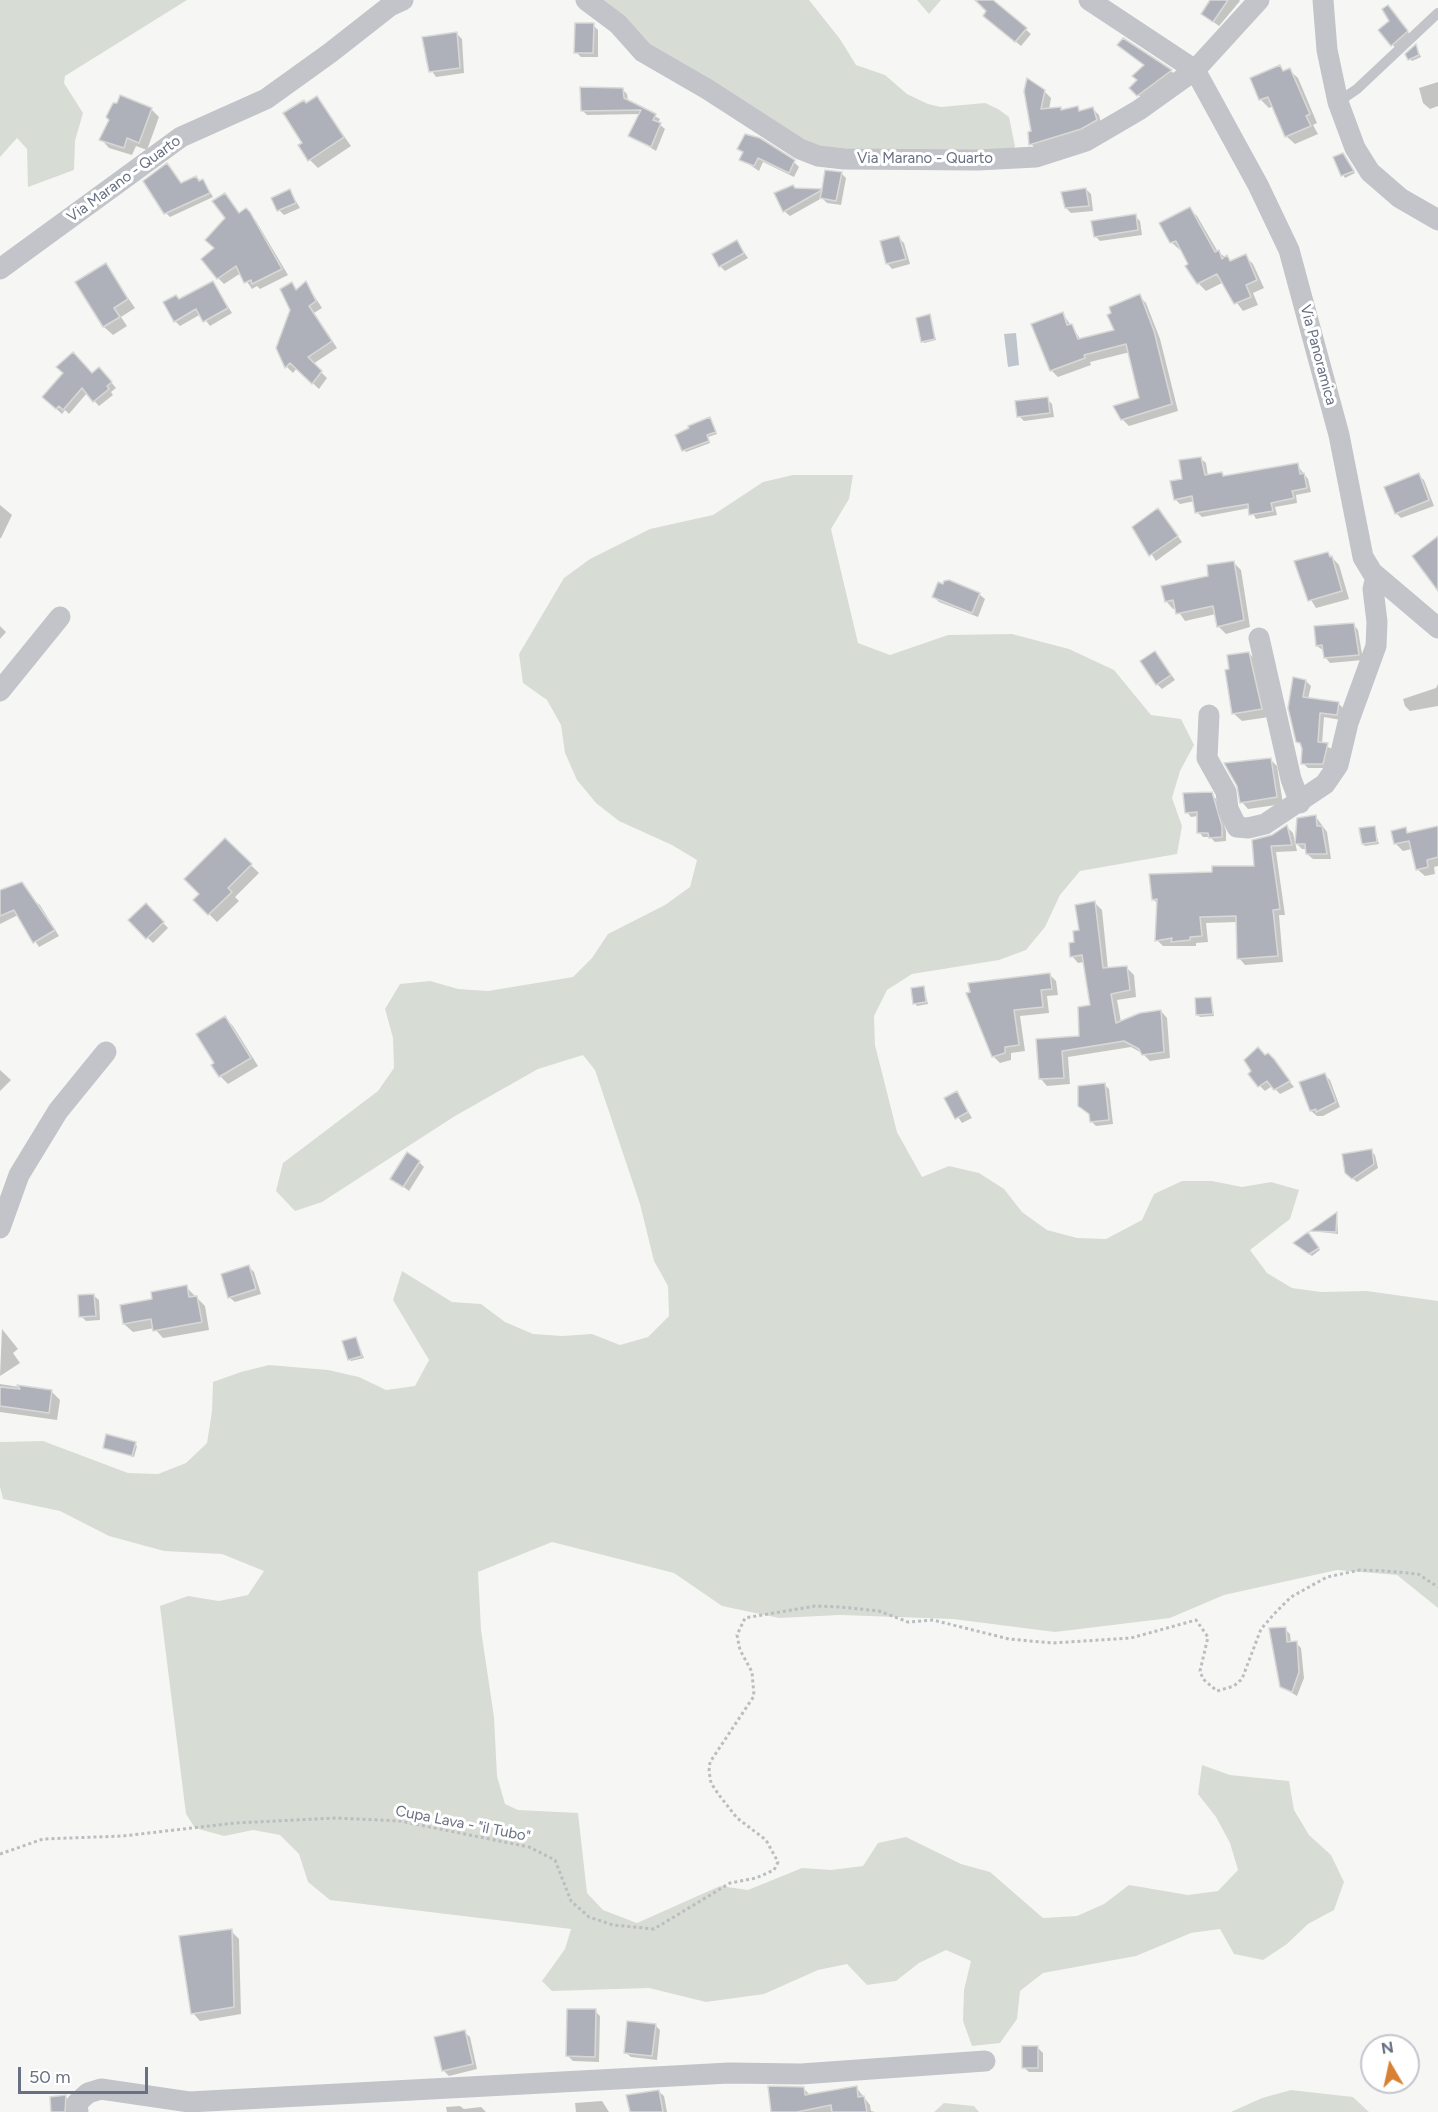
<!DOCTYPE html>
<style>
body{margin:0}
#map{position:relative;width:1438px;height:2112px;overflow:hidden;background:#f6f7f4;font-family:Figtree,sans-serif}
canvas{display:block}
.north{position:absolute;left:1360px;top:2034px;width:60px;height:60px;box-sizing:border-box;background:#fff;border:2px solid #c3c6cd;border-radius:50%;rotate:351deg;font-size:16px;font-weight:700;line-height:24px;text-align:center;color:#687083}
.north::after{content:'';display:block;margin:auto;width:21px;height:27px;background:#d78134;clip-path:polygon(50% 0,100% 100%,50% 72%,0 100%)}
.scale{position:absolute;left:18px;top:2067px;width:130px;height:27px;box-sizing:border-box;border:3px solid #687083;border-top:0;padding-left:8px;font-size:18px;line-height:21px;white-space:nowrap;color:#687083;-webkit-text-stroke:4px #fff;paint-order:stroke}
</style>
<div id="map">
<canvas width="1438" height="2112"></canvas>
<div class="north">N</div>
<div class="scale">50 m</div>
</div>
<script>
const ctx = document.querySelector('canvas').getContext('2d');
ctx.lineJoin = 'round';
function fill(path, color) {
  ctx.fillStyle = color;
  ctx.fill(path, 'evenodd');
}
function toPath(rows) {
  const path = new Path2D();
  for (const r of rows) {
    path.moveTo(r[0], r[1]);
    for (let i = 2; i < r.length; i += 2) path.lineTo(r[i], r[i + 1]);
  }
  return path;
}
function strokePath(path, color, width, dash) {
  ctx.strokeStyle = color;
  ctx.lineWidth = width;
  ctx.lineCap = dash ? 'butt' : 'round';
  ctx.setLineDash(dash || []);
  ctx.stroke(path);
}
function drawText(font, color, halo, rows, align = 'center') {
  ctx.font = font + ' Figtree,sans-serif';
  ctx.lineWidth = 6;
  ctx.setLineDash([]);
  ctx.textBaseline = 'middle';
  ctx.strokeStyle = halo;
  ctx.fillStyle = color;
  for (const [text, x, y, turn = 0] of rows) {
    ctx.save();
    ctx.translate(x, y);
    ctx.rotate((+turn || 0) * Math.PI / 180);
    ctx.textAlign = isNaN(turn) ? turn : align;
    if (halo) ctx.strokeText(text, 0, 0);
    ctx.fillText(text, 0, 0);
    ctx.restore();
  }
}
fill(toPath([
 [0,0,187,0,65,76,64,83,83,113,75,141,74,170,28,187,27,149,17,138,0,157],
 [590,0,809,0,840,39,856,65,885,75,907,94,928,104,941,107,985,103,998,109,1009,117,1015,146,1012,152,840,155,800,144,689,74],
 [917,0,941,0,929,14],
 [793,475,853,475,849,499,831,529,858,643,890,655,948,635,1012,634,1069,649,1114,670,1151,715,1181,719,1194,745,1180,771,1172,798,1182,826,1177,854,1080,871,1060,895,1045,927,1026,950,999,960,912,974,887,990,874,1016,875,1045,897,1132,922,1177,949,1166,979,1173,1004,1189,1022,1212,1047,1230,1077,1238,1106,1239,1142,1220,1154,1194,1182,1181,1212,1181,1242,1187,1271,1182,1299,1190,1290,1219,1250,1250,1267,1273,1292,1288,1321,1292,1367,1291,1438,1301,1438,1608,1397,1575,1337,1570,1224,1595,1170,1618,1055,1632,953,1619,840,1615,779,1618,722,1606,674,1573,552,1542,478,1572,481,1630,494,1717,497,1776,505,1804,518,1810,578,1813,587,1893,603,1910,637,1923,720,1886,748,1890,802,1868,831,1870,863,1866,878,1843,906,1837,961,1864,990,1872,1043,1918,1077,1916,1104,1904,1129,1885,1188,1895,1218,1891,1238,1870,1230,1843,1216,1817,1198,1794,1202,1765,1230,1775,1289,1781,1294,1810,1309,1835,1331,1855,1344,1882,1334,1910,1308,1924,1287,1944,1263,1960,1234,1954,1220,1929,1191,1933,1136,1956,1043,1973,1020,1991,1017,2019,1000,2043,972,2046,963,2021,964,1990,971,1961,946,1950,919,1963,896,1981,867,1985,847,1964,818,1970,764,1994,706,2002,649,1988,552,1991,542,1981,565,1949,571,1929,330,1900,308,1882,299,1854,280,1835,253,1830,224,1836,195,1828,186,1814,160,1606,188,1596,219,1601,248,1595,264,1571,222,1554,164,1551,109,1536,60,1511,3,1499,0,1487,0,1442,43,1441,128,1473,158,1474,186,1463,207,1443,212,1411,213,1382,241,1372,269,1365,328,1370,359,1377,386,1390,415,1386,429,1360,393,1300,402,1271,452,1302,481,1304,505,1322,533,1334,562,1336,592,1334,620,1345,648,1337,669,1316,668,1286,654,1261,640,1204,595,1070,583,1055,538,1069,455,1116,322,1202,295,1211,276,1191,283,1163,378,1091,394,1068,393,1038,385,1009,400,984,430,981,458,989,488,991,573,977,592,958,608,934,665,905,690,887,697,860,672,845,619,821,596,803,577,780,565,753,561,725,547,700,523,683,519,654,564,578,590,559,650,529,713,515,763,482],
 [1291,2090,1353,2097,1369,2112,1231,2112,1262,2098],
 [944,2103,974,2106,979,2112,934,2112]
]), '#d7ddd5');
fill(toPath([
 [1016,333,1019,365,1008,367,1004,334]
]), '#bfc5cc');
fill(toPath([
 [977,0,991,0,1031,34,1021,46,989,20,988,11],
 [1212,0,1239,0,1240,1,1219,26,1203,14],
 [1393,13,1412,37,1398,51,1380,30,1390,22],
 [593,25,598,30,598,57,581,57,576,52],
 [457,34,462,39,464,73,436,77,426,62,424,39],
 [1123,40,1172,72,1176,76,1144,100,1131,88,1139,80,1145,66],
 [1416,46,1421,57,1412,61,1410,59],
 [1280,67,1285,72,1289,70,1298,78,1317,123,1313,125,1318,134,1295,144,1286,136,1273,106,1269,108,1261,100,1252,79],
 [1438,82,1438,106,1430,109,1423,103,1419,88],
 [623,90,627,94,628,101,660,119,658,123,665,129,656,151,630,135,640,114,587,115,582,110],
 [1044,91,1051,98,1049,110,1061,108,1063,111,1077,108,1081,112,1093,109,1099,115,1102,127,1037,150,1031,144],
 [317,98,351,146,318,168,310,160,304,143,307,105],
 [151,109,159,117,147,150,136,146,132,155,109,148,101,139],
 [739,149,794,162,799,167,794,177,763,162,759,171,741,159,744,154],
 [1345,157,1355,173,1345,178,1343,175],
 [167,165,181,185,196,177,206,185,213,197,170,217,166,213],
 [841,173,846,178,841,205,827,203,822,198,790,216,784,211,795,189,823,191],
 [1086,189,1091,194,1093,211,1071,213,1066,208],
 [290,191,300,208,284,215,279,210],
 [225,195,240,214,246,210,256,221,288,275,260,289,257,286,252,289,241,273,224,284,218,278,216,248,226,218],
 [1189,209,1197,216,1218,252,1232,262,1245,256,1253,264,1264,288,1253,293,1258,305,1243,311,1222,283,1206,291,1198,283,1182,249,1180,250,1172,243,1161,224],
 [1135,216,1140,221,1142,235,1100,241,1095,236],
 [899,238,904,243,910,264,892,269,887,263],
 [737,242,748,258,725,271,720,266],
 [105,265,135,308,121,317,127,326,113,335,104,327,77,282],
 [213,282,232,313,210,326,201,314,180,326,175,321],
 [306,283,322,308,314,313,337,348,313,364,327,378,319,389,297,368,293,373,287,367,277,348,291,310,292,284,298,290],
 [1139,296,1146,303,1160,339,1178,411,1129,426,1122,419,1141,399,1130,352,1090,362,1091,365,1058,377,1051,370,1063,314,1081,340,1116,331],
 [929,316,936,340,924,343,922,341],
 [104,374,116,388,111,392,113,395,99,406,87,393,69,414,65,410,62,414,49,402,92,375],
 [1047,399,1052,404,1054,417,1024,421,1019,416],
 [710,419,717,434,708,437,710,443,686,452,684,450],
 [1201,459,1206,463,1208,476,1222,473,1226,477,1297,465,1308,479,1311,492,1296,495,1297,503,1275,507,1277,515,1256,519,1250,508,1202,517,1197,512,1195,501,1180,504,1175,499,1184,480],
 [1418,475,1424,480,1434,506,1401,518,1396,513],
 [0,505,12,515,1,538,0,538],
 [1163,516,1182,542,1156,561,1134,527],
 [1328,553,1339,565,1349,599,1316,608,1303,587,1295,562],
 [1233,562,1241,570,1250,627,1226,634,1218,626,1216,614,1185,621,1176,608,1173,609,1166,601],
 [979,594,985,599,978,617,939,602,934,597],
 [1353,624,1358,630,1363,660,1330,663,1325,657,1324,651,1317,646],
 [0,626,6,632,0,639],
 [1155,653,1175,680,1162,689,1157,684],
 [1249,653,1257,662,1269,717,1242,721,1233,713],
 [1306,681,1311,686,1308,699,1338,703,1343,708,1341,720,1324,717,1322,744,1332,749,1328,768,1308,768,1303,763,1302,746,1297,741,1289,708],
 [1438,684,1438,706,1410,711,1405,706,1403,699,1436,688],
 [1270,759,1277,766,1283,804,1248,809,1242,802,1239,786],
 [1211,794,1216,799,1226,831,1226,841,1215,842,1210,837,1203,837,1199,832,1198,816,1191,817,1187,812],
 [1316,817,1327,832,1331,859,1313,859,1307,854,1307,849,1302,849,1297,844],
 [1287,827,1293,833,1297,851,1276,852,1285,915,1279,915,1283,962,1245,965,1239,958,1238,922,1206,923,1208,942,1196,943,1196,946,1163,946,1157,940,1158,904,1153,899,1214,873,1255,867,1272,836],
 [1374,827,1379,844,1365,846,1363,844],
 [1438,828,1438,866,1434,867,1435,874,1425,876,1417,869,1412,849,1403,851,1396,844,1393,832,1405,829,1410,834],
 [225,840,259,873,235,897,239,901,217,922,195,900,201,894],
 [21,883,33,900,40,905,59,936,39,947,18,915,0,924,0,891],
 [1095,903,1102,910,1108,969,1127,968,1134,975,1136,997,1117,1000,1121,1022,1161,1011,1167,1018,1170,1058,1150,1061,1142,1053,1131,1047,1068,1057,1070,1084,1047,1086,1041,1079,1038,1040,1080,1037,1091,1007,1084,962,1078,963,1072,956],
 [146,905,168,928,153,943,130,920],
 [1049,974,1056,981,1058,995,1047,996,1049,1013,1020,1016,1025,1051,1011,1053,1011,1060,1000,1063,993,1056,968,994],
 [924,988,928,1004,917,1006,915,1003],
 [1211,998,1214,1016,1200,1017,1198,1015],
 [225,1018,233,1026,258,1066,228,1084,220,1076,216,1064],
 [1268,1055,1294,1087,1280,1094,1272,1086,1265,1091,1260,1086],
 [0,1070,11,1080,0,1091],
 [1325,1075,1330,1080,1340,1107,1323,1116,1317,1116,1311,1111],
 [1104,1084,1109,1089,1113,1124,1096,1126,1091,1121,1090,1114],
 [957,1093,972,1118,962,1123,946,1099],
 [1371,1151,1375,1155,1378,1168,1357,1182,1346,1173],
 [419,1162,424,1167,409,1191,392,1178],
 [1337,1214,1338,1234,1312,1231],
 [1310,1236,1320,1250,1312,1256,1297,1245],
 [249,1267,254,1272,261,1294,235,1302,229,1297],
 [186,1287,205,1306,209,1330,163,1338,154,1328,133,1332,124,1324,154,1301],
 [93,1295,99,1300,100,1320,86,1321,81,1316],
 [2,1329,18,1349,13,1353,20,1363,0,1376],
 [356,1338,364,1358,351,1361,349,1359],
 [0,1384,52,1392,60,1400,57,1420,0,1412],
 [135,1444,137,1446,134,1457,104,1447],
 [1285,1629,1290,1634,1291,1643,1296,1643,1301,1648,1304,1678,1297,1696,1282,1687],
 [231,1931,239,1939,241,2014,200,2021,193,2013],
 [595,2011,600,2016,599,2062,573,2061,568,2056],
 [655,2025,660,2030,657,2060,631,2057,625,2052],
 [464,2032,470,2037,477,2069,449,2076,444,2071],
 [1037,2047,1043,2053,1043,2072,1029,2072,1023,2067],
 [856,2087,870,2105,871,2111,875,2112,773,2112,803,2088,811,2096],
 [658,2091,664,2096,667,2112,631,2112],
 [66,2097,70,2101,69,2112,53,2112],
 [602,2101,609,2112,576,2112,575,2103],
 [460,2106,464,2109,481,2107,486,2112,447,2112,446,2107]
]), '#0003');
const building = toPath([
 [975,0,993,0,1027,28,1015,42,983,16,986,11,975,0],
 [1210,0,1228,0,1213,22,1201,14,1210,0],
 [1388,5,1408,31,1391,46,1378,30,1389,21,1382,9,1388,5],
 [575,23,594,23,593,53,574,53,575,23],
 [457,32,460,68,429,72,422,37,457,32],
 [1123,38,1172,70,1137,96,1129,88,1137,80,1132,76,1144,65,1117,45,1123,38],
 [1416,44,1419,55,1408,60,1405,54,1416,44],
 [1280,65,1283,71,1290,68,1310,114,1306,116,1311,126,1285,137,1268,97,1259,100,1250,78,1280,65],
 [1027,78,1045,90,1041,109,1061,107,1061,110,1078,106,1079,111,1093,107,1097,120,1081,129,1029,145,1028,132,1031,131,1024,91,1027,78],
 [580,87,623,88,624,98,656,114,653,120,661,123,651,147,628,136,641,110,581,111,580,87],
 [120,95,152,108,139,143,127,138,124,148,99,140,109,120,106,117,113,103,117,103,120,95],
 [317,96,344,137,308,161,298,145,302,143,283,113,304,100,306,103,317,96],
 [745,134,760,138,795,160,789,173,758,158,754,166,739,160,743,152,737,149,745,134],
 [1343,153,1354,171,1341,176,1333,157,1343,153],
 [167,163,181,183,196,176,199,181,203,179,210,193,164,214,143,181,167,163],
 [825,170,842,172,836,201,820,198,822,190,783,212,774,193,793,185,795,188,822,189,825,170],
 [1086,188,1089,206,1065,208,1061,192,1086,188],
 [290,189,296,203,277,211,271,198,290,189],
 [225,193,239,213,246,208,250,212,282,269,252,284,251,280,244,283,236,266,217,279,201,259,214,248,205,240,225,218,212,201,225,193],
 [1190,207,1215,252,1219,250,1222,259,1227,255,1230,261,1246,254,1257,280,1246,285,1251,297,1234,304,1217,274,1197,284,1185,266,1188,264,1176,241,1170,243,1159,223,1190,207],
 [1136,214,1138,230,1094,237,1091,221,1136,214],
 [899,236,906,259,886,264,880,241,899,236],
 [737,240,744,253,719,267,712,254,737,240],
 [106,263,128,299,114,308,120,317,103,327,75,282,106,263],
 [213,281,228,308,203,322,196,309,174,322,163,302,176,295,179,299,213,281],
 [306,281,316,301,309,306,332,341,308,357,322,371,312,384,290,363,285,368,276,348,290,310,280,289,292,282,296,290,306,281],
 [1140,294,1154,331,1172,404,1121,420,1113,406,1139,398,1126,344,1084,355,1085,358,1050,371,1031,324,1063,312,1067,325,1072,324,1078,339,1114,330,1107,315,1111,313,1109,307,1140,294],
 [930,314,935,339,921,342,916,318,930,314],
 [73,352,92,373,99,367,112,382,107,386,109,389,93,402,82,388,63,410,59,406,56,409,42,397,63,373,56,367,73,352],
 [1048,397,1050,413,1017,417,1015,401,1048,397],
 [710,417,716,432,707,435,709,441,682,451,675,435,689,428,688,426,710,417],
 [1201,457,1205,475,1222,472,1223,476,1298,463,1300,474,1304,473,1307,488,1292,491,1294,498,1271,503,1273,511,1249,515,1248,504,1195,513,1192,496,1174,500,1170,481,1182,479,1179,460,1201,457],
 [1419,473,1429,500,1395,514,1384,487,1419,473],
 [1158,508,1178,536,1149,556,1132,527,1158,508],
 [1438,536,1438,591,1412,556,1438,536],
 [1328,552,1330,557,1332,556,1342,591,1308,601,1294,561,1328,552],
 [1234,561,1244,620,1217,627,1213,606,1176,614,1173,600,1165,602,1161,586,1208,576,1207,565,1234,561],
 [949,580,980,593,972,613,932,597,938,582,943,584,944,581,949,580],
 [1354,623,1359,655,1324,658,1322,645,1316,646,1314,626,1354,623],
 [1155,651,1171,675,1156,685,1140,661,1155,651],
 [1249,652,1262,709,1232,714,1225,670,1229,669,1227,655,1249,652],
 [1293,677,1306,680,1303,697,1339,702,1337,715,1320,713,1318,742,1328,743,1323,764,1301,764,1302,749,1300,743,1296,742,1288,708,1293,677],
 [1271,758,1277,797,1240,803,1237,786,1224,763,1271,758],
 [1212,792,1222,826,1222,837,1209,838,1208,833,1197,833,1197,812,1185,813,1183,793,1212,792],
 [1316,815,1317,826,1322,826,1327,854,1306,854,1305,844,1295,844,1297,818,1316,815],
 [1287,825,1292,845,1271,846,1280,909,1273,910,1278,956,1237,959,1236,916,1200,917,1202,936,1190,937,1190,940,1171,942,1172,938,1155,941,1157,899,1152,900,1149,874,1212,872,1212,866,1254,866,1252,840,1272,835,1287,825],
 [1375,826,1377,842,1362,844,1359,828,1375,826],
 [1438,826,1438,857,1427,860,1428,867,1416,870,1409,841,1394,844,1391,831,1406,827,1407,833,1438,826],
 [225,838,252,864,228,888,232,892,208,915,193,900,199,894,184,879,225,838],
 [22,882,55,930,33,943,14,910,0,916,0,890,22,882],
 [1095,901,1103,968,1127,966,1130,990,1111,994,1116,1023,1140,1013,1161,1010,1164,1052,1142,1055,1139,1049,1124,1041,1062,1051,1064,1078,1039,1079,1036,1039,1079,1036,1078,1007,1090,1005,1082,955,1070,957,1069,943,1074,942,1073,931,1079,930,1075,905,1095,901],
 [146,903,164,922,146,939,128,920,146,903],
 [1050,973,1052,989,1041,990,1043,1007,1014,1010,1019,1045,1005,1047,1005,1053,992,1057,966,993,970,992,968,983,1050,973],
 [924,986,926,1002,913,1004,911,988,924,986],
 [1211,997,1213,1014,1196,1015,1195,998,1211,997],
 [225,1016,251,1058,219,1077,211,1065,214,1063,196,1034,225,1016],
 [1258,1047,1265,1055,1268,1053,1274,1059,1290,1081,1274,1090,1267,1081,1258,1087,1248,1074,1251,1071,1244,1060,1258,1047],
 [1325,1073,1336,1102,1316,1112,1316,1109,1310,1111,1299,1082,1325,1073],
 [1105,1083,1109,1120,1090,1122,1089,1114,1078,1106,1078,1086,1105,1083],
 [957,1091,968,1112,955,1119,944,1098,957,1091],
 [1372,1149,1374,1164,1352,1179,1345,1173,1342,1154,1372,1149],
 [407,1152,420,1161,403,1187,390,1179,407,1152],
 [1337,1212,1336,1232,1310,1231,1337,1212],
 [1308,1232,1319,1248,1309,1254,1293,1243,1308,1232],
 [249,1265,256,1289,228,1298,221,1274,249,1265],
 [187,1285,189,1297,197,1296,202,1322,153,1331,151,1319,123,1324,120,1305,152,1299,151,1292,187,1285],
 [94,1294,96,1316,79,1317,78,1295,94,1294],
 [356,1337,362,1356,348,1360,342,1341,356,1337],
 [17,1385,52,1390,49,1413,0,1406,0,1387,20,1389,17,1385],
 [106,1434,136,1442,132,1456,103,1448,106,1434],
 [1286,1627,1287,1642,1297,1641,1299,1672,1292,1692,1280,1687,1269,1628,1286,1627],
 [232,1929,234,2007,191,2014,179,1936,232,1929],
 [567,2009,596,2009,595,2057,566,2056,567,2009],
 [627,2021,656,2024,652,2056,624,2053,627,2021],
 [465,2030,473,2064,442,2071,434,2037,465,2030],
 [1022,2046,1038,2046,1038,2068,1022,2068,1022,2046],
 [768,2086,804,2087,805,2095,857,2086,858,2097,864,2096,867,2112,832,2112,831,2105,797,2112,771,2112,768,2086],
 [659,2090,663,2112,630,2112,626,2095,659,2090],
 [66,2095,65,2112,51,2112,50,2097,66,2095]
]);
fill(building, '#aeb1b9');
strokePath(building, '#d8d8d6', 1.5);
strokePath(toPath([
 [0,1854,43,1839,123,1836,235,1823,336,1818,400,1821,529,1847,555,1860,571,1901,589,1917,613,1925,654,1929,730,1883,756,1878,774,1870,778,1862,766,1840,737,1818,719,1795,711,1783,709,1771,710,1762,754,1696,752,1672,740,1650,737,1635,745,1618,815,1606,841,1607,879,1611,908,1622,933,1620,1009,1639,1052,1643,1131,1638,1196,1620,1208,1637,1200,1671,1203,1679,1217,1691,1234,1686,1242,1679,1261,1629,1274,1614,1291,1597,1327,1577,1360,1570,1386,1571,1418,1574,1438,1587]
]), '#bcbdc0', 3, [3, 3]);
strokePath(toPath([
 [1338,102,1357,89,1438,13]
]), '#c2c4c9', 10);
strokePath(toPath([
 [586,0,618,24,643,52,707,89,800,149,818,156,844,159,978,160,1036,157,1086,141,1139,110,1195,70,1259,0],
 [1089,0,1195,70,1258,185,1289,250,1339,435,1363,557,1372,572,1438,628],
 [1323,0,1327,50,1338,102,1355,148,1370,172,1400,198,1438,220],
 [0,269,181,137,266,99,330,53,390,6,403,0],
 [1259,638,1291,779,1300,803],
 [0,691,60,617],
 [1209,715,1207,758,1226,792,1228,809,1237,827,1248,828,1265,824,1325,784,1338,765,1348,723,1376,646,1377,622,1373,589,1376,576],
 [0,1228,19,1175,58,1111,106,1052],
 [78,2112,77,2103,88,2093,101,2089,189,2102,729,2073,801,2074,985,2061]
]), '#c2c4c9', 21);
drawText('15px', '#687083', '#fff', [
 ["Via Marano - Quarto",925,159],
 ["Via Marano - Quarto",124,179,-36],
 ["Via Panoramica",1318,355,75],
 ["Cupa Lava - \"il Tubo\"",463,1824,11]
]);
</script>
